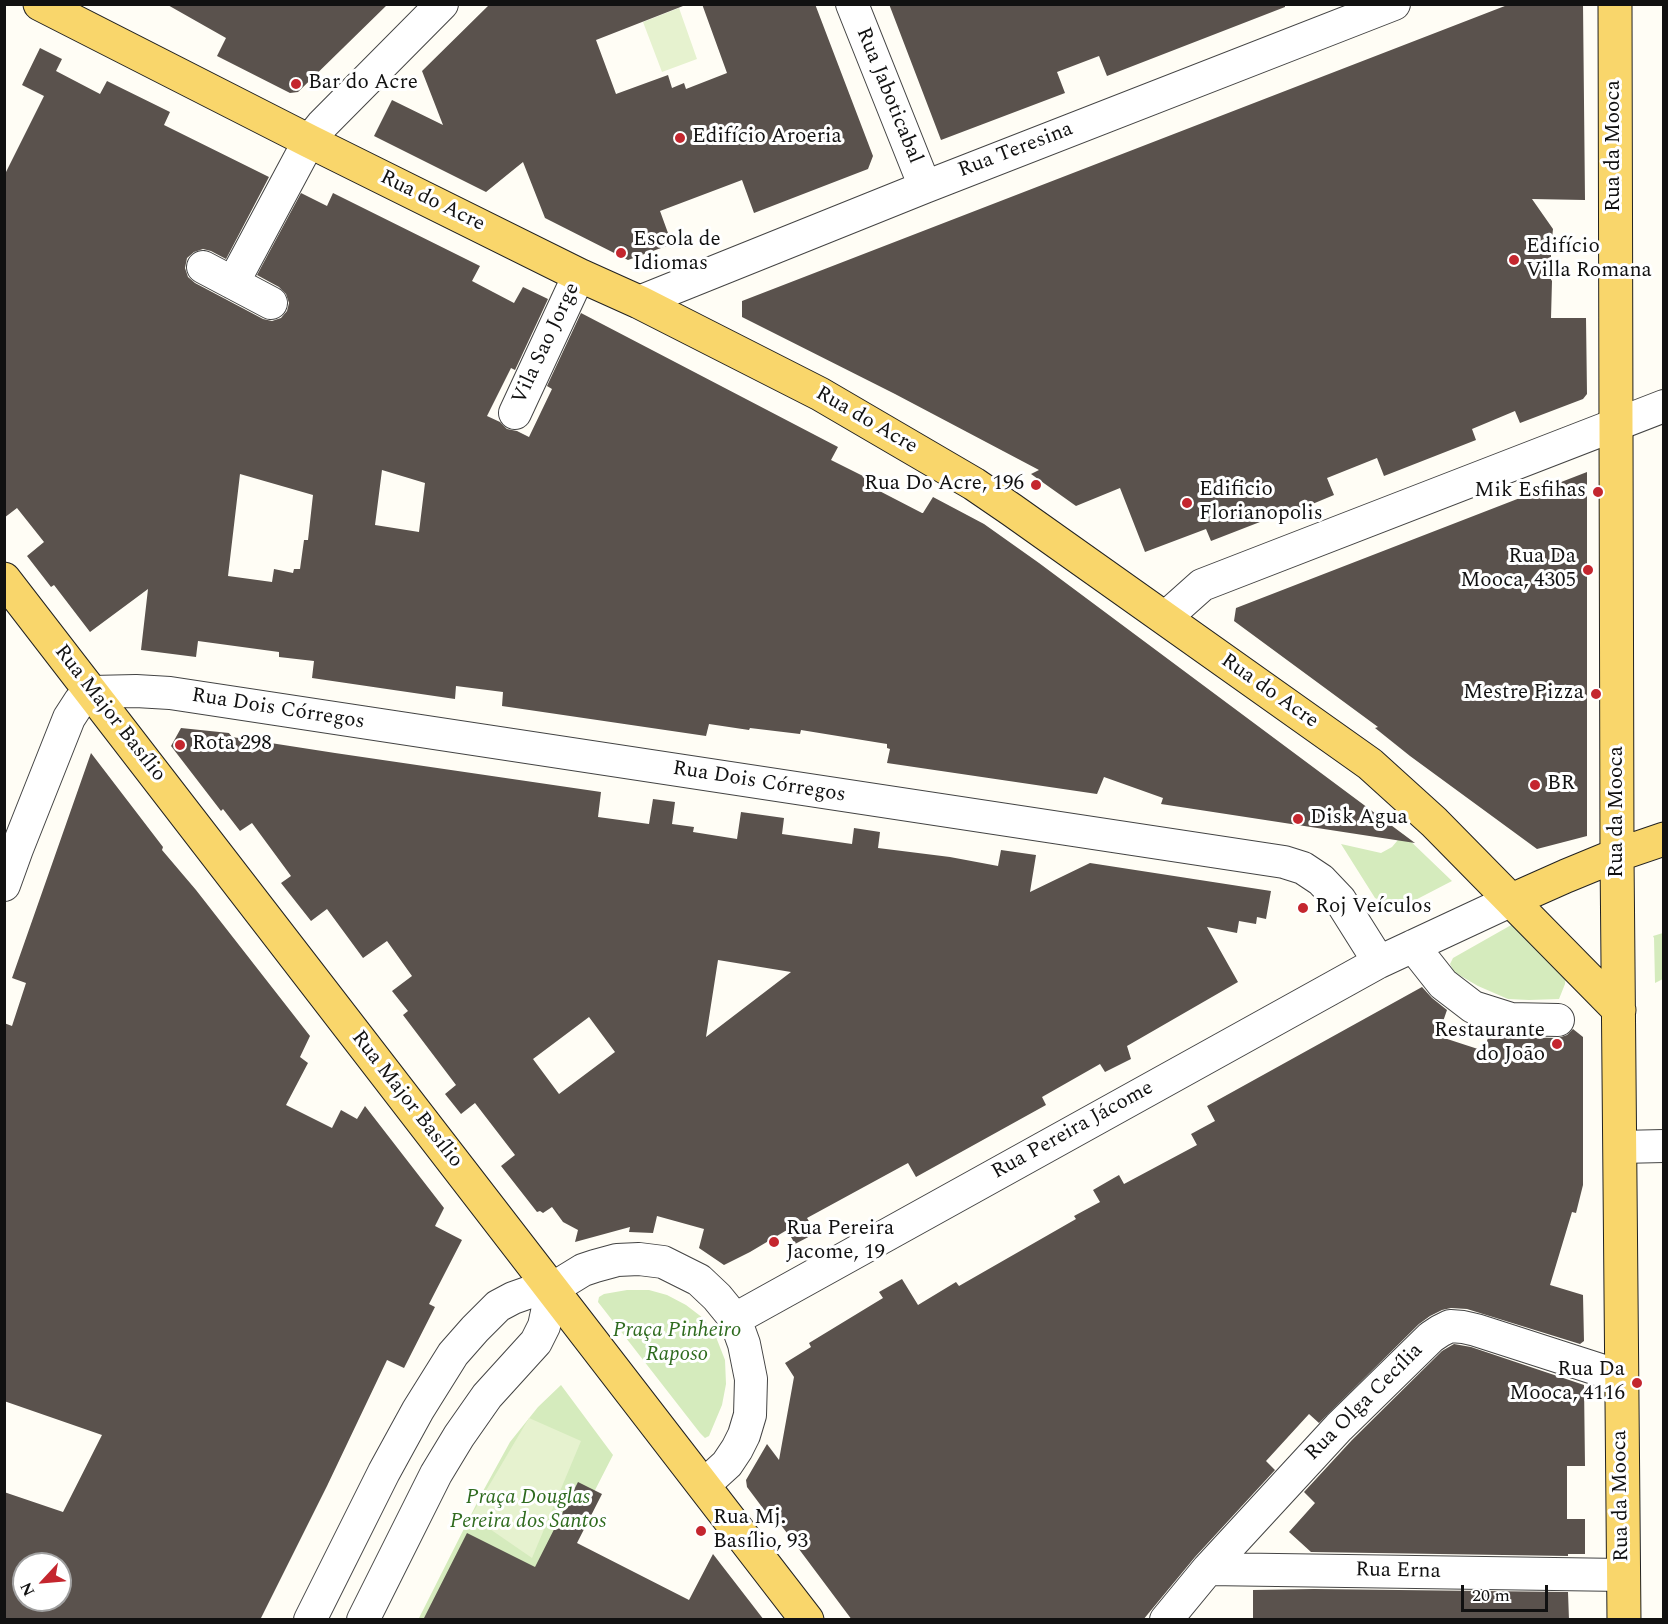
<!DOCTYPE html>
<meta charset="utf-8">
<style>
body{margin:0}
#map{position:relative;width:1668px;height:1624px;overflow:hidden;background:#fffdf5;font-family:Spectral,serif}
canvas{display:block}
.frame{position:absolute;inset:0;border:6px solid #111;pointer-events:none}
.north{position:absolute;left:12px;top:1552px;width:60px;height:60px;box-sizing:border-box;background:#fff;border:2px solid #a0a0a0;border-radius:50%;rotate:244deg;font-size:16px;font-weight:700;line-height:24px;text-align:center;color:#111}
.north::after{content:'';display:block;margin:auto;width:21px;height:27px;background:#c4262e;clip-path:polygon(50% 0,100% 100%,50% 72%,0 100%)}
.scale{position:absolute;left:1461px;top:1585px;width:87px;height:27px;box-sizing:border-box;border:3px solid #111;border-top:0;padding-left:8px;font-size:18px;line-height:21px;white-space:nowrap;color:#111;-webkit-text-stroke:4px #fff;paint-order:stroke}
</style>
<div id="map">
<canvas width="1668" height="1624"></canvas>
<div class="frame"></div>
<div class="north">N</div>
<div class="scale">20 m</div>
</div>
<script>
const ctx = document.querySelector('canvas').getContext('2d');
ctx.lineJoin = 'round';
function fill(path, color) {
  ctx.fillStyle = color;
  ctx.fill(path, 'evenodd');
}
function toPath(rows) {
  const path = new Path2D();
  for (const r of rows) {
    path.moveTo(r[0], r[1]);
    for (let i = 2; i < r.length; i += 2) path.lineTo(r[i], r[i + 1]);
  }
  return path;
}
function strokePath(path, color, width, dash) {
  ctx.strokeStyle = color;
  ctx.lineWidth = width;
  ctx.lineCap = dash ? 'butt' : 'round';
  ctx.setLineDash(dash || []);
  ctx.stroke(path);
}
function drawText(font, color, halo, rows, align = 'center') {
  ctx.font = font + ' Spectral,serif';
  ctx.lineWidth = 6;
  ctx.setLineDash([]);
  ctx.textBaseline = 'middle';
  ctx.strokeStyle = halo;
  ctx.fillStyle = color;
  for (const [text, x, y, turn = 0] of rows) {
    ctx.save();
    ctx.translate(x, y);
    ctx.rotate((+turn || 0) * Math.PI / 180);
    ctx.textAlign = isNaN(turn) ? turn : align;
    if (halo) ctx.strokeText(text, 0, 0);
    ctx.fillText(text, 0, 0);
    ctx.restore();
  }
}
fill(toPath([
 [1403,834,1452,881,1398,909,1375,898,1341,844,1381,853,1392,847],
 [1513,924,1566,973,1565,984,1559,999,1529,1000,1508,999,1478,986,1454,972,1450,964,1453,958],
 [1663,933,1663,979,1655,983,1654,938,1653,936],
 [627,1290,649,1290,667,1295,686,1305,703,1318,716,1337,725,1360,726,1384,722,1405,709,1436,705,1438,700,1433,598,1302,599,1297,604,1294],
 [561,1385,613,1455,529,1619,418,1620,482,1493,510,1442,538,1407]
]), '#d5ebbd');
fill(toPath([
 [679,8,697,59,662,72,643,22],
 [529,1418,581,1441,532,1558,471,1516]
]), '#e6f2cf');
fill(toPath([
 [166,4,388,4,298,92,290,93,217,56,226,38],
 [490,4,683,4,683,6,596,40,616,94,668,75,672,88,684,83,686,89,727,73,702,4,815,4,873,156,868,169,754,213,742,180,660,211,672,244,628,260,545,218,523,162,486,192,374,136,392,100,443,125,422,71],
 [889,4,1285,4,1285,7,1107,76,1099,56,1057,72,1065,93,941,140],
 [1510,4,1583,4,1585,200,1532,199,1553,229,1552,239,1548,243,1551,252,1551,268,1548,274,1552,281,1551,318,1586,318,1587,394,1583,399,1520,423,1515,411,1472,429,1476,440,1384,476,1377,458,1327,478,1334,495,1310,505,1279,517,1278,515,1211,541,1206,529,1145,552,1120,488,1076,506,1031,474,1039,470,895,394,742,317,742,301],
 [40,48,62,59,56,71,100,94,107,81,170,112,164,125,269,177,226,259,211,251,203,249,194,252,187,258,185,268,188,277,195,283,263,319,272,321,281,318,287,311,289,303,286,294,279,287,257,275,301,193,327,206,333,193,480,266,472,281,514,303,523,287,548,299,515,370,511,368,487,416,500,422,507,429,517,431,529,437,552,389,547,386,581,313,838,447,831,460,867,478,864,483,922,513,923,513,933,497,984,524,1039,563,1415,843,1161,804,1163,798,1104,777,1097,794,887,763,890,749,887,748,887,744,801,730,800,734,750,728,749,730,709,724,706,736,502,706,503,692,456,686,455,699,312,678,314,661,279,657,279,652,198,641,196,657,141,650,148,589,90,632,54,585,51,587,27,556,44,542,17,508,4,518,4,176,44,96,22,85],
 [382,470,425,483,419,532,375,525],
 [240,474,313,495,308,540,304,540,300,569,294,569,293,573,274,569,272,582,228,576],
 [1587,472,1587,836,1537,849,1410,756,1375,728,1378,727,1234,621,1236,608],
 [181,728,229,733,232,737,335,753,601,792,598,817,649,824,653,799,675,802,672,824,694,827,693,832,737,839,741,812,784,818,782,834,852,844,854,828,880,832,878,848,950,857,998,866,1001,850,1036,855,1030,892,1090,863,1271,891,1266,919,1257,917,1256,924,1239,921,1237,933,1207,927,1238,982,1127,1046,1131,1059,1105,1072,1100,1064,1042,1097,1046,1105,916,1177,908,1163,807,1218,816,1233,795,1244,787,1230,750,1252,724,1265,699,1248,704,1229,657,1216,653,1233,629,1232,630,1227,575,1242,578,1230,563,1222,552,1207,543,1213,540,1211,537,1212,501,1166,515,1155,475,1103,461,1114,445,1094,456,1085,403,1015,408,1011,392,991,412,976,387,941,363,958,327,909,311,921,281,883,291,876,252,823,240,831,223,809,221,811,171,746],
 [718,960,791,972,706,1037],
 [589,1017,615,1052,559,1094,533,1059],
 [91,753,163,847,162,850,196,890,310,1036,300,1057,308,1063,286,1105,332,1128,341,1110,357,1119,365,1106,444,1208,435,1226,462,1240,429,1304,435,1307,404,1368,387,1360,327,1486,260,1620,4,1620,4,1492,63,1512,102,1435,4,1401,4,1023,12,1026,26,983,12,978],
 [24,1564,60,1564,60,1600,24,1600],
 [1422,987,1432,998,1447,1010,1438,1036,1484,1051,1490,1031,1510,1037,1558,1038,1567,1035,1573,1029,1583,1037,1583,1185,1576,1213,1572,1212,1550,1285,1583,1295,1584,1341,1580,1344,1467,1309,1451,1308,1442,1310,1430,1316,1419,1324,1319,1423,1309,1414,1266,1461,1275,1470,1195,1557,1143,1620,852,1620,769,1509,765,1511,747,1487,746,1480,767,1444,779,1460,794,1377,785,1363,811,1347,809,1343,883,1298,879,1292,902,1279,918,1305,956,1282,959,1286,1076,1219,1074,1216,1100,1202,1093,1190,1119,1175,1124,1184,1197,1145,1191,1134,1215,1121,1207,1106],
 [1454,1344,1471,1347,1584,1385,1585,1466,1567,1466,1567,1519,1585,1519,1585,1554,1568,1554,1568,1556,1311,1552,1289,1532,1315,1503,1304,1492,1352,1440,1442,1351],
 [578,1482,602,1494,577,1543,689,1600,713,1554,764,1620,423,1620,467,1533,535,1567],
 [1314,1589,1568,1592,1569,1620,1253,1620,1253,1590]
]), '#5a524d');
const minor = toPath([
 [852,4,925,187],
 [203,267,271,303],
 [233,283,309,141,322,125,442,4],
 [639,302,925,187,1394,4],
 [515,413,579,275],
 [1165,618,1202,585,1664,406],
 [4,885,17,849,69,718,80,701,92,692,136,691,170,693,1284,862,1303,868,1321,880,1340,900,1379,962],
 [1413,946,1443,984,1473,1007,1511,1019,1558,1020],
 [1620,1147,1664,1146],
 [735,1319,1379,962,1512,900],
 [1208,1569,1623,1575],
 [310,1620,384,1472,418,1410,453,1354,475,1329,498,1306,513,1298,530,1292,552,1289,583,1270,595,1266,617,1260,639,1259,663,1262,699,1280,717,1297,735,1319,744,1344,751,1379,750,1415,744,1435,737,1449,727,1464,704,1485],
 [363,1620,436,1474,459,1436,487,1396,536,1342,544,1326,552,1289],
 [1166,1620,1208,1569,1339,1427,1431,1337,1440,1331,1450,1326,1463,1327,1476,1330,1622,1377]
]);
const major = toPath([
 [40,4,309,141,579,275,639,302,820,394,974,484,1012,510,1370,764,1434,822,1619,1010],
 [1615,4,1617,855,1624,1620],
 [4,579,807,1620],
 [1512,900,1566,876,1617,855,1664,839]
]);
strokePath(minor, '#444', 34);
strokePath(major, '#222', 35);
strokePath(minor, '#fff', 32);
strokePath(major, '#f9d66b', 33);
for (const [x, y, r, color] of [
 [296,84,6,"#c4262e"],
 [680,138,6,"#c4262e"],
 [621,253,6,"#c4262e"],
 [1514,260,6,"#c4262e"],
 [1036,485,6,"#c4262e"],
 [1598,492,6,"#c4262e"],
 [1187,503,6,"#c4262e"],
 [1588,570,6,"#c4262e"],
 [1596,694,6,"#c4262e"],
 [180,745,6,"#c4262e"],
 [1535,785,6,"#c4262e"],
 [1298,819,6,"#c4262e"],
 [1303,908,6,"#c4262e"],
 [1557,1044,6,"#c4262e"],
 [774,1242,6,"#c4262e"],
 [1637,1383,6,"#c4262e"],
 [701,1531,6,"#c4262e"]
]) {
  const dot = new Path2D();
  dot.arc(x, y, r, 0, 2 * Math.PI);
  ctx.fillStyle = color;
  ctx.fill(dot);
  strokePath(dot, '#fff', 2);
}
drawText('21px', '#111', '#fff', [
 ["Bar do Acre",308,84],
 ["Edifício Aroeria",692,138],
 ["Escola de",633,241],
 ["Idiomas",633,265],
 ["Edifício",1526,248],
 ["Villa Romana",1526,272],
 ["Rua Do Acre, 196",1024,485,"right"],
 ["Edificio",1199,491],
 ["Florianopolis",1199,515],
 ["Mik Esfihas",1586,492,"right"],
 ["Rua Da",1576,558,"right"],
 ["Mooca, 4305",1576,582,"right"],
 ["Mestre Pizza",1584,694,"right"],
 ["Rota 298",192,745],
 ["BR",1547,785],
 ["Disk Agua",1310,819],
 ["Roj Veículos",1315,908],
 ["Restaurante",1545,1032,"right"],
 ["do João",1545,1056,"right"],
 ["Rua Pereira",786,1230],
 ["Jacome, 19",786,1254],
 ["Rua Da",1625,1371,"right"],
 ["Mooca, 4116",1625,1395,"right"],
 ["Rua Mj.",713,1519],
 ["Basílio, 93",713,1543]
], 'left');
drawText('21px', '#111', '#fff', [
 ["Rua Jaboticabal",888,96,68],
 ["Rua da Mooca",1615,146,-90],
 ["Rua Teresina",1016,151,-21],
 ["Rua do Acre",432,202,26],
 ["Vila Sao Jorge",547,344,-65],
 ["Rua do Acre",866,421,30],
 ["Rua do Acre",1269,692,35],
 ["Rua Dois Córregos",278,710,9],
 ["Rua Major Basílio",109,714,52],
 ["Rua Dois Córregos",759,783,9],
 ["Rua da Mooca",1618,812,-90],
 ["Rua Major Basílio",406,1100,52],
 ["Rua Pereira Jácome",1073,1131,-29],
 ["Rua Olga Cecília",1365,1403,-45],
 ["Rua da Mooca",1622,1496,-91],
 ["Rua Erna",1398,1572,1]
]);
drawText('italic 21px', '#2f6b1f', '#fff', [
 ["Praça Pinheiro",677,1332],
 ["Raposo",677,1356],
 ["Praça Douglas",528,1499],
 ["Pereira dos Santos",528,1523]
]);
</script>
